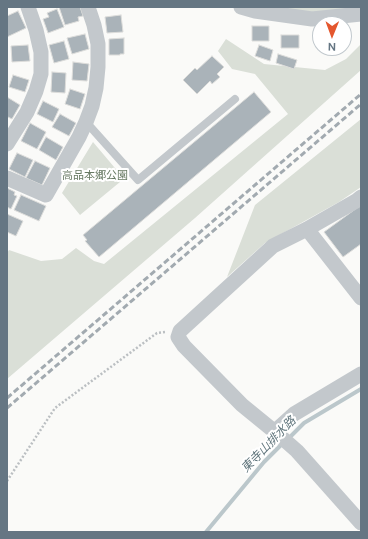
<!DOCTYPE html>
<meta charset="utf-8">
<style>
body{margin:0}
#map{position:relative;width:368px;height:539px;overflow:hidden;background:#fafaf8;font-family:"DM Sans",sans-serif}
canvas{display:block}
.frame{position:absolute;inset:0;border:8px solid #657683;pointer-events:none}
.north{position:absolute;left:312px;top:16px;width:40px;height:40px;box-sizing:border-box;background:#fff;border:1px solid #c1c8cd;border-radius:50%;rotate:181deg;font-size:11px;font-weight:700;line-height:16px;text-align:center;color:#657683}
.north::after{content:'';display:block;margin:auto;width:14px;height:18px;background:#e4572e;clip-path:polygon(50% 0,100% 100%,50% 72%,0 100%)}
</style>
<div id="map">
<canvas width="368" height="539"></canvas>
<div class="frame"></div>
<div class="north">N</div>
</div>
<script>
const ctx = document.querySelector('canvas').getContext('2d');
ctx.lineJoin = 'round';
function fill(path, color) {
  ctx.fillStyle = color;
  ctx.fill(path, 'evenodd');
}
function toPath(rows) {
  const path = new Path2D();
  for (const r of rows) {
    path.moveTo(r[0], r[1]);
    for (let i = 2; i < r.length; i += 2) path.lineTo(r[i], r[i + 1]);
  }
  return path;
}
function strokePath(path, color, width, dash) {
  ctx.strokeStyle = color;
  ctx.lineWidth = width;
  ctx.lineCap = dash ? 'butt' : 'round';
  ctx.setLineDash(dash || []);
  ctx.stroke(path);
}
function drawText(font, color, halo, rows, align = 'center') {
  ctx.font = font + ' "DM Sans","Noto Sans JP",sans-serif';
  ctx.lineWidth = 4;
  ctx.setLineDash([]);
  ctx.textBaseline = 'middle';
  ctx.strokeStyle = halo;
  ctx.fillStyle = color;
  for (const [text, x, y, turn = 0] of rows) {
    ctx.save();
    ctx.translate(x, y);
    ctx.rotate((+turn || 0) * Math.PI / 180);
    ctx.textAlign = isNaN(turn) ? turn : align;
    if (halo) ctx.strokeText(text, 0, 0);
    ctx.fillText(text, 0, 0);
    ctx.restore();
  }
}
fill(toPath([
 [271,7,361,7,311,13],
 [226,39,264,64,325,70,346,59,361,44,361,70,195,218,7,379,7,253,9,250,41,261,62,259,76,248,94,261,104,264,288,114,255,74,232,69,218,51],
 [361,119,361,187,339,202,265,243,227,277,255,205],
 [93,142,120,174,120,182,80,215,62,193]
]), '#dadfd7');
strokePath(toPath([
 [288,439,304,423,361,389],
 [206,532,264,462,283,443]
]), '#bbc7cb', 4);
const building = toPath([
 [59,7,80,7,83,16,78,17,79,21,65,25,59,7],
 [57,9,64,27,48,33,43,19,49,17,47,13,57,9],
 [18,11,26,28,7,37,7,16,18,11],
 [121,15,123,32,107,33,105,17,121,15],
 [252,26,269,26,269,41,252,41,252,26],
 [85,34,89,49,72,54,67,38,85,34],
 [281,35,299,35,299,48,281,48,281,35],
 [124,38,124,54,120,54,120,55,109,55,109,39,124,38],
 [64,41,69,59,54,63,49,45,64,41],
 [28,45,30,61,12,62,11,46,28,45],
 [259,45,273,50,270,61,255,56,259,45],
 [278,54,297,60,294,69,276,63,278,54],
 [212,56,224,67,217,74,220,77,212,84,210,81,197,94,183,80,195,68,197,70,212,56],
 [73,62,89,64,87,81,72,80,73,62],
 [52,72,66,73,65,93,51,92,52,72],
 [13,75,29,80,25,92,9,87,13,75],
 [70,89,85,94,80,109,65,104,70,89],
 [254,92,271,112,99,257,85,241,87,240,83,235,254,92],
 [7,97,20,105,12,119,8,117,7,119,7,97],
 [43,101,59,109,53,122,37,114,43,101],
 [60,114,76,123,69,136,52,127,60,114],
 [30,123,46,132,37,149,21,141,30,123],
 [46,137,63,147,56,160,39,150,46,137],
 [17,153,33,160,25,177,9,169,17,153],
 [35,161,50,168,42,185,26,178,35,161],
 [7,188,15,192,14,195,17,196,11,209,7,207,7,188],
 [21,195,46,206,39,221,14,210,21,195],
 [361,205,361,244,343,257,324,232,361,205],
 [7,214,23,221,16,236,7,232,7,214]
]);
fill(building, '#aab3b9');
strokePath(building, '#dcdcda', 1);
strokePath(toPath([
 [7,481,55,408,157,333,166,332]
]), '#bbbfc2', 2.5, [2, 2]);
strokePath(toPath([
 [86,122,138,180,235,99]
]), '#c3c8cc', 8);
strokePath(toPath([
 [241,7,255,11,312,19,361,14],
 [7,144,27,112,36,91,41,74,41,52,36,30,28,7],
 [7,178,46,195,79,137,86,122,92,106,96,88,98,67,98,44,94,25,88,7],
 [361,197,356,201,307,229,273,246,180,331,178,337,184,346,242,405,280,436,297,451,361,523],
 [307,229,361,298],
 [274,432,294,414,361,374]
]), '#c3c8cc', 15);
strokePath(toPath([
 [7,398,361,94],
 [7,408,361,104]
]), '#a2aab0', 3, [6, 3]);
drawText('11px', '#687a64', '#fff', [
 ["高品本郷公園",95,176]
]);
drawText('italic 12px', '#60757c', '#fff', [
 ["東寺山排水路",269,445,-46]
]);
</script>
